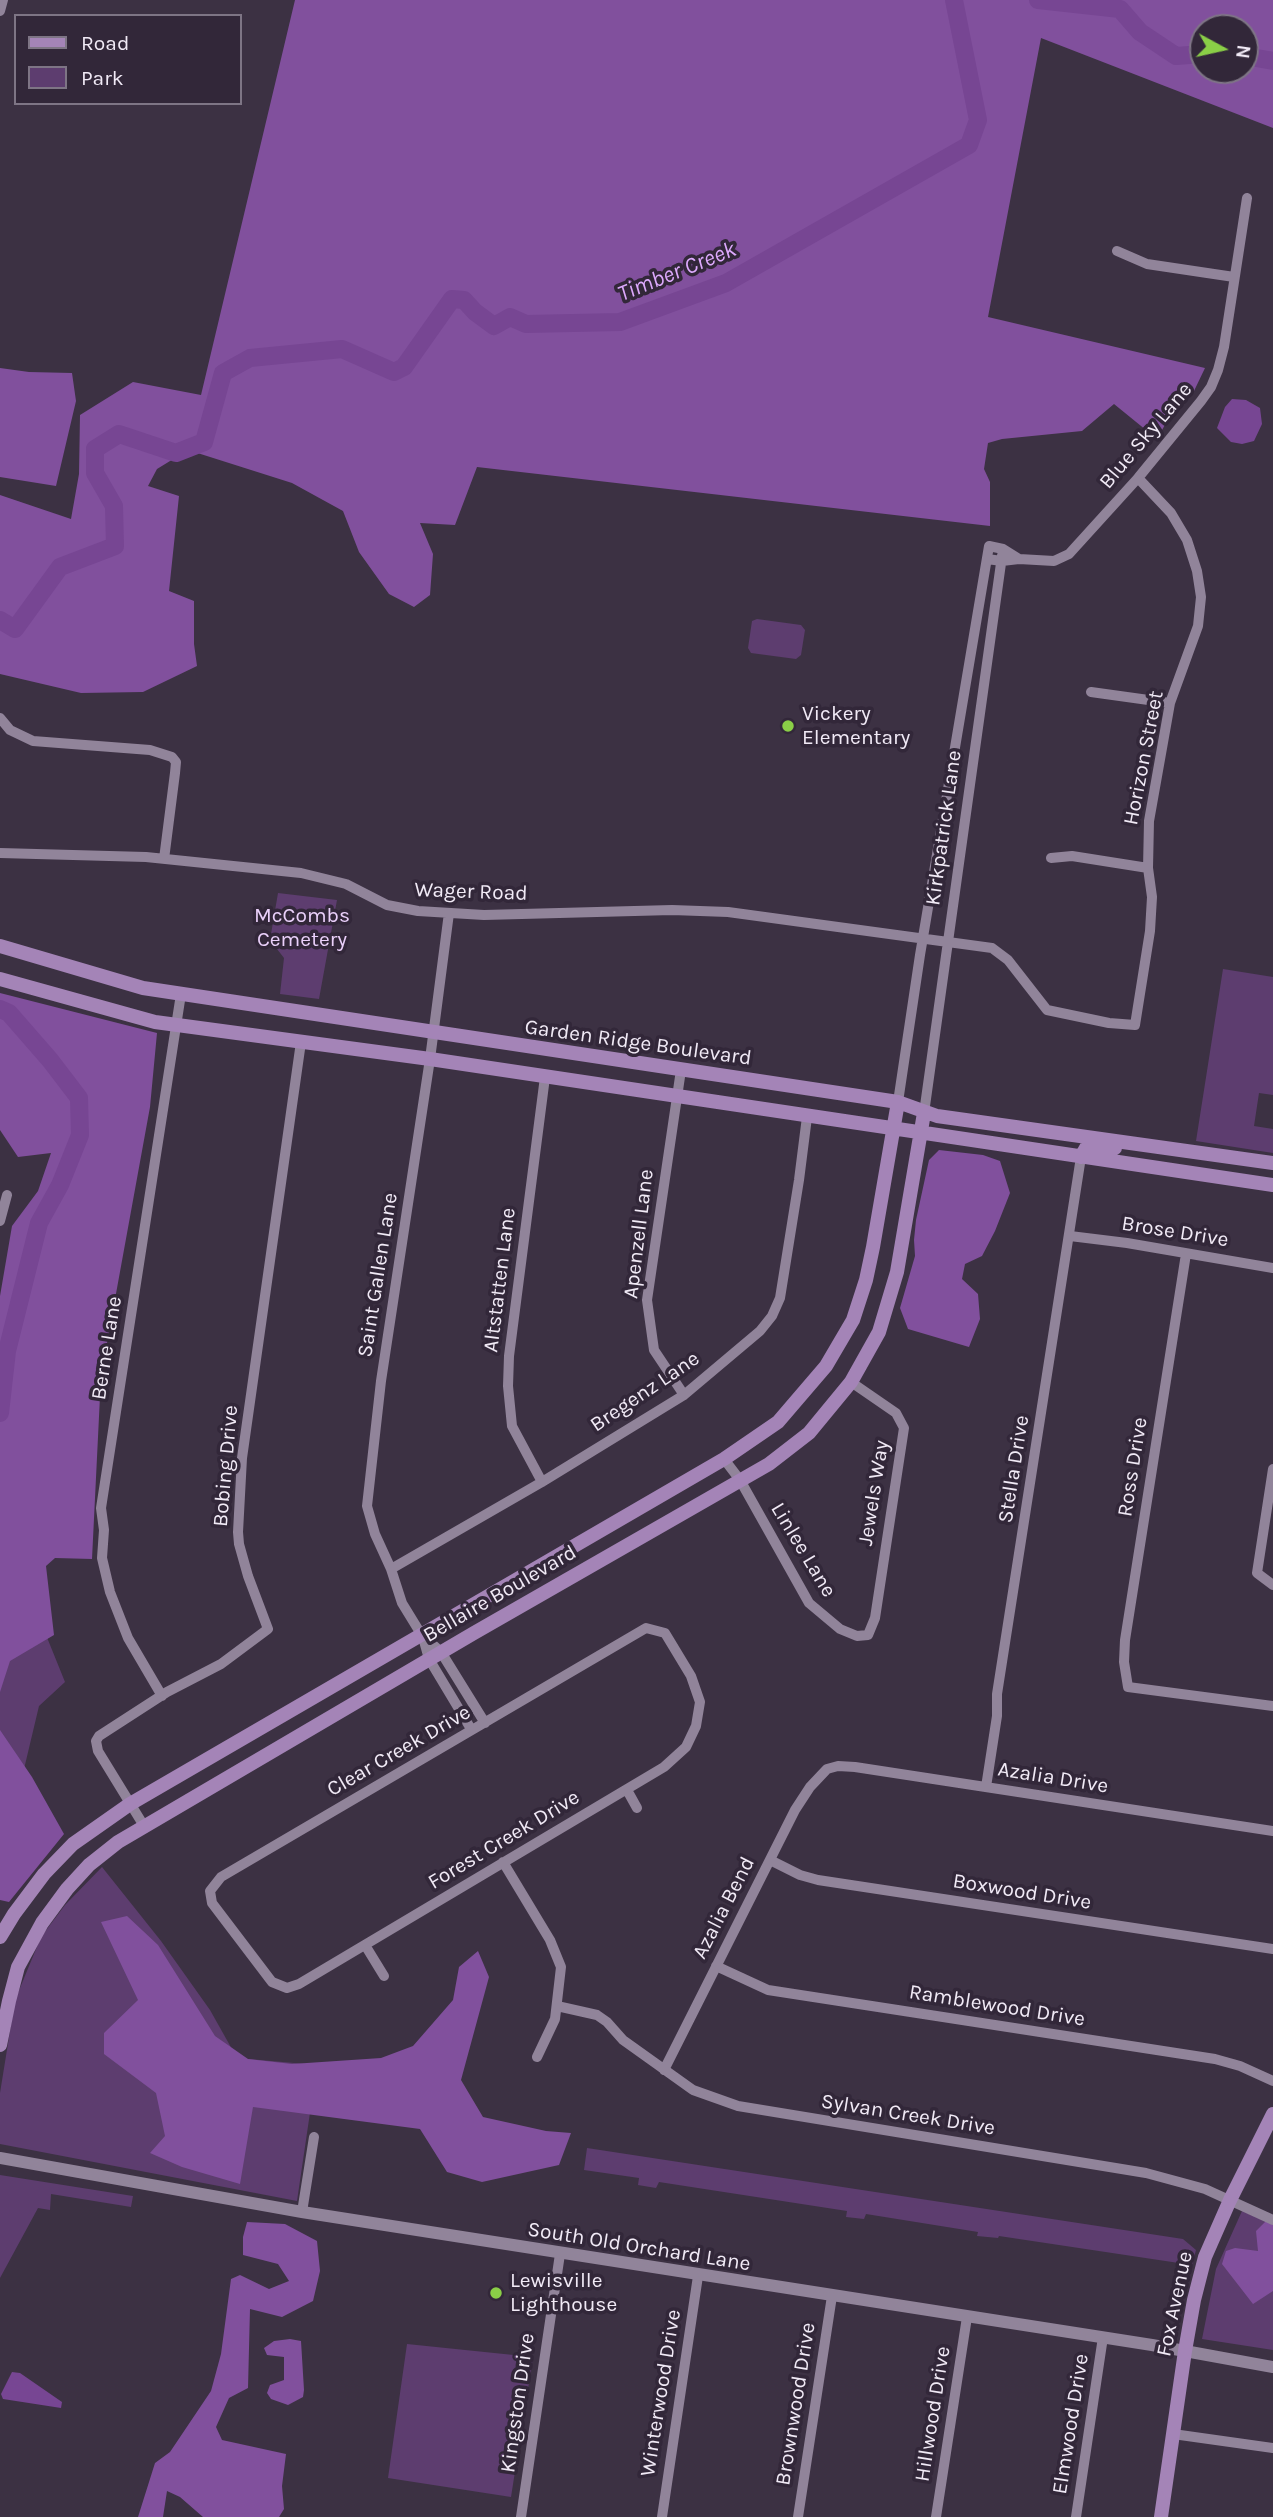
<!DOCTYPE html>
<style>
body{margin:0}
#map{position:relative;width:1273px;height:2517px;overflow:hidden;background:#3c3143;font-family:Karla,sans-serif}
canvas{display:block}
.legend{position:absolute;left:14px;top:14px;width:228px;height:91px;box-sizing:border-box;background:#322739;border:2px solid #7e7585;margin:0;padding:9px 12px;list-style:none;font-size:21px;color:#f1eaf6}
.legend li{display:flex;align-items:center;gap:14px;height:35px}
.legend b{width:35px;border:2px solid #7e7585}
.north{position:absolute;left:1189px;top:14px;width:70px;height:70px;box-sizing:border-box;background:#322739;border:2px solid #7e7585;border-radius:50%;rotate:98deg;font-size:19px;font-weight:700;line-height:28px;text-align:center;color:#f1eaf6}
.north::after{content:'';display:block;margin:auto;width:24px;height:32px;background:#8ace47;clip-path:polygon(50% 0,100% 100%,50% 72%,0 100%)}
</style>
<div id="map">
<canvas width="1273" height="2517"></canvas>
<ul class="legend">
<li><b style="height:9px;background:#a484b7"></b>Road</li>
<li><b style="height:19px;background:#5d3d6f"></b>Park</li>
</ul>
<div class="north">N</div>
</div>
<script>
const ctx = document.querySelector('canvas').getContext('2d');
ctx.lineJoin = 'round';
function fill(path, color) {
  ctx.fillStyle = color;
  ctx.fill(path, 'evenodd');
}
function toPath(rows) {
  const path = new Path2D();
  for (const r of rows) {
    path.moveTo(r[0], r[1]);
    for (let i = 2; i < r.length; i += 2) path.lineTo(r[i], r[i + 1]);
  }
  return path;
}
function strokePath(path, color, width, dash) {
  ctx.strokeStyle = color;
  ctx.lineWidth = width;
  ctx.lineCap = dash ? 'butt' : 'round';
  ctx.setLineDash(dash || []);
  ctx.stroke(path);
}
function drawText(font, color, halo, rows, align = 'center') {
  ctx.font = font + ' Karla,sans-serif';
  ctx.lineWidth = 7;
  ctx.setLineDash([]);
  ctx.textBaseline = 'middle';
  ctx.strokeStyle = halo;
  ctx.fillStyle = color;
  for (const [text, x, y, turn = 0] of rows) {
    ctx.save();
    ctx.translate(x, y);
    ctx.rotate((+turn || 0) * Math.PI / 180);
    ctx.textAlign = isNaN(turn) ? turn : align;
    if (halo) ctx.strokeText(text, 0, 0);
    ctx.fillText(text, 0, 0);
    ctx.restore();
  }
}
fill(toPath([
 [757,619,801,625,805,630,801,655,796,659,751,653,748,648,752,621],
 [278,893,337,900,319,999,280,994,284,958,270,940],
 [1223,969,1273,977,1273,1095,1259,1093,1254,1126,1273,1129,1273,1153,1196,1141],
 [0,1603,44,1630,65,1682,39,1706,0,1870],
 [102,1867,161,1941,210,2010,237,2058,317,2065,297,2201,0,2144,0,2093,15,2000,41,1937,65,1905],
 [587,2148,1183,2239,1196,2250,1192,2265,999,2236,998,2238,977,2236,978,2232,866,2214,864,2219,846,2217,847,2211,659,2182,656,2188,638,2185,639,2178,584,2170],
 [0,2175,133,2196,131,2207,51,2194,50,2210,38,2208,0,2278],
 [1242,2211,1273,2224,1273,2350,1202,2339,1216,2269],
 [407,2344,533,2357,511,2497,388,2478]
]), '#5d3d6f');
fill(toPath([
 [295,0,1273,0,1273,128,1041,38,988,317,1205,368,1194,391,1171,414,1157,439,1114,404,1082,431,1002,439,988,443,984,469,990,482,990,526,477,467,455,525,420,523,433,554,430,595,414,607,389,594,359,552,343,511,292,483,188,450,157,469,148,486,179,496,169,591,194,601,194,644,197,666,143,692,81,693,0,674,0,495,71,519,79,474,80,415,133,382,201,395],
 [1203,28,1245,28,1245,70,1203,70],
 [0,368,29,372,72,373,76,401,56,486,0,477],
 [0,993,157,1033,150,1107,101,1376,92,1559,55,1558,46,1566,54,1635,10,1661,0,1692,0,1296,12,1226,38,1191,51,1153,18,1157,0,1130],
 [939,1150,983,1155,1000,1161,1010,1193,995,1231,982,1256,965,1264,962,1279,978,1294,980,1319,969,1347,908,1329,900,1308,915,1256,914,1240,916,1220,929,1160],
 [0,1730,32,1777,64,1834,9,1902,0,1900],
 [127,1916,158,1945,215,2036,248,2059,292,2064,381,2058,413,2046,453,2000,459,1967,478,1951,489,1977,461,2080,483,2117,546,2131,571,2133,559,2165,482,2182,447,2172,420,2129,253,2107,240,2184,182,2167,150,2153,165,2136,156,2093,104,2054,104,2033,138,2000,101,1922],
 [1268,2219,1273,2221,1273,2291,1253,2304,1222,2264,1226,2251,1235,2248,1258,2251,1256,2231],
 [247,2222,285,2224,317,2241,320,2271,313,2301,282,2317,250,2309,248,2388,229,2398,216,2427,222,2440,286,2454,282,2486,284,2509,279,2517,203,2517,180,2497,167,2491,163,2517,138,2517,155,2463,170,2452,211,2391,221,2354,231,2279,240,2275,269,2289,289,2281,278,2264,243,2255,243,2237],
 [290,2339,301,2341,304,2390,303,2397,288,2405,271,2399,267,2393,270,2385,284,2380,284,2357,267,2355,264,2348,274,2341]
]), '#81509d');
fill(toPath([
 [1232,399,1246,400,1260,408,1262,424,1254,441,1242,444,1231,442,1217,428,1225,407],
 [12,2372,20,2373,62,2402,61,2408,3,2399,1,2394]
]), '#774693');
strokePath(toPath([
 [1038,0,1120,9,1140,32,1176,56,1203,54],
 [1245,56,1273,61],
 [0,620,15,629,60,567,115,546,114,506,95,473,95,449,119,434,176,453,204,442,223,373,250,358,342,349,394,372,404,367,452,299,464,300,475,312,494,326,510,317,526,324,620,322,726,283,969,145,978,120,954,0],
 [0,1009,9,1013,50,1060,79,1098,80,1135,60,1185,39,1223,7,1351,0,1413]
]), '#774693', 18);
strokePath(toPath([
 [0,11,3,0],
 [1117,251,1147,264,1234,277],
 [987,559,1002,561,1019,559,1054,561,1069,554,1138,478,1201,401,1211,387,1218,370,1224,347,1247,198],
 [1091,692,1170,703],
 [0,718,10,730,33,741,150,750,172,757,176,762,175,773,164,859],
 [0,853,146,857,301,873,346,884,387,905,418,911,484,915,672,910,728,912,992,948,1008,960,1047,1010,1109,1023,1135,1025,1150,931,1152,897,1148,868,1149,821,1170,703,1198,626,1201,597,1197,571,1187,540,1171,513,1138,478],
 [1051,858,1072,856,1148,868],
 [449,913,430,1059,381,1381,367,1506,375,1534,391,1569,402,1603,421,1634,441,1652,485,1723],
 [681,1070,647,1300,654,1350,684,1395],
 [898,1102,920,955,989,546,1003,549,1019,559],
 [924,1113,1003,549],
 [0,1221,7,1195],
 [1070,1236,1127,1243,1273,1268],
 [1186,1254,1125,1640,1124,1662,1128,1687,1273,1706],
 [724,1459,740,1480,809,1603,840,1629,857,1636,868,1635,875,1618,904,1428,896,1413,851,1382],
 [1273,1469,1257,1573,1273,1585],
 [542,1482,512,1426,508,1386,509,1356,545,1077],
 [391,1569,542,1482,684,1395,760,1331,772,1316,780,1298,799,1180,807,1117],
 [646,1628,665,1633,691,1676,700,1702,696,1726,686,1747,664,1767,299,1984,287,1988,272,1982,212,1903,210,1891,221,1877,646,1628],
 [422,1634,429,1659,471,1729],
 [162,1696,128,1638,110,1592,102,1558,104,1530,101,1508,181,994],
 [986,1787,997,1716,997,1694,1081,1157],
 [627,1790,637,1808],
 [144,1826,98,1751,96,1741,99,1736,167,1692,221,1664,268,1629,248,1576,239,1544,238,1532,242,1458,301,1042],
 [770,1860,800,1875,818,1880,1273,1949],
 [503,1862,550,1940,561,1967,555,2019,537,2057],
 [365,1945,384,1976],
 [716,1966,768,1990,1215,2059,1240,2066,1273,2081],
 [557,2006,597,2015,607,2022,623,2040,693,2090,738,2106,1146,2173,1205,2189,1273,2220],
 [664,2070,795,1810,810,1787,827,1769,838,1766,855,1767,1273,1831],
 [302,2212,314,2137],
 [1173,2434,1273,2448],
 [521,2517,560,2254],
 [662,2517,698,2276],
 [798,2517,832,2296],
 [936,2517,967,2317],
 [1076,2517,1103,2337]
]), '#91849a', 10);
strokePath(toPath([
 [0,2158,302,2212,1152,2345,1273,2367]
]), '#91849a', 12);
strokePath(toPath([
 [0,946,143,988,898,1102,937,1116,1273,1163],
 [0,979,155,1022,430,1059,1273,1185],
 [1081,1157,1086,1148,1115,1148],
 [0,1937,14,1914,44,1874,73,1844,130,1804,724,1459,778,1422,826,1366,853,1320,866,1280,873,1247,898,1102],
 [0,2045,9,2001,18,1967,42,1923,67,1889,89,1865,118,1842,474,1633,769,1464,809,1433,851,1382,879,1332,897,1272,924,1113],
 [1161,2517,1185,2351,1194,2300,1205,2257,1230,2200,1273,2114]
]), '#a484b7', 14);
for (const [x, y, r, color] of [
 [788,726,7,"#8ace47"],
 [496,2293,7,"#8ace47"]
]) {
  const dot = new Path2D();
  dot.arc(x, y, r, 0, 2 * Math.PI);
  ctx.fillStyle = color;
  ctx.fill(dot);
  strokePath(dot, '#322739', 2.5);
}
drawText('21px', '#f1eaf6', '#322739', [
 ["Blue Sky Lane",1146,436,-50],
 ["Horizon Street",1144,758,-79],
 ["Kirkpatrick Lane",944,828,-82],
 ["Wager Road",471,892,2],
 ["Garden Ridge Boulevard",638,1043,8],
 ["Brose Drive",1175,1232,9],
 ["Apenzell Lane",639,1234,-83],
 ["Saint Gallen Lane",378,1275,-81],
 ["Altstatten Lane",500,1280,-83],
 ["Berne Lane",107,1348,-81],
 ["Bregenz Lane",645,1392,-34],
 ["Bobing Drive",226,1466,-85],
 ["Ross Drive",1133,1467,-81],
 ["Stella Drive",1014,1469,-81],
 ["Jewels Way",874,1493,-81],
 ["Linlee Lane",803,1550,59],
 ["Bellaire Boulevard",500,1594,-30],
 ["Clear Creek Drive",399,1751,-30],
 ["Azalia Drive",1053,1778,9],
 ["Forest Creek Drive",504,1840,-31],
 ["Boxwood Drive",1022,1892,9],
 ["Azalia Bend",724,1908,-63],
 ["Ramblewood Drive",997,2006,9],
 ["Sylvan Creek Drive",908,2115,9],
 ["South Old Orchard Lane",639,2247,9],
 ["Fox Avenue",1175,2304,-78],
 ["Winterwood Drive",661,2393,-81],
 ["Kingston Drive",518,2403,-82],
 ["Brownwood Drive",796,2404,-81],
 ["Hillwood Drive",933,2414,-81],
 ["Elmwood Drive",1071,2424,-81]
]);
drawText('21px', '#f1eaf6', '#322739', [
 ["Vickery",802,714],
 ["Elementary",802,738],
 ["Lewisville",510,2281],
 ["Lighthouse",510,2305]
], 'left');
drawText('21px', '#ead0fa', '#322739', [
 ["McCombs",302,916],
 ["Cemetery",302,940]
]);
drawText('italic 23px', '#dda9fd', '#322739', [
 ["Timber Creek",677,272,-22]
]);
</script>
